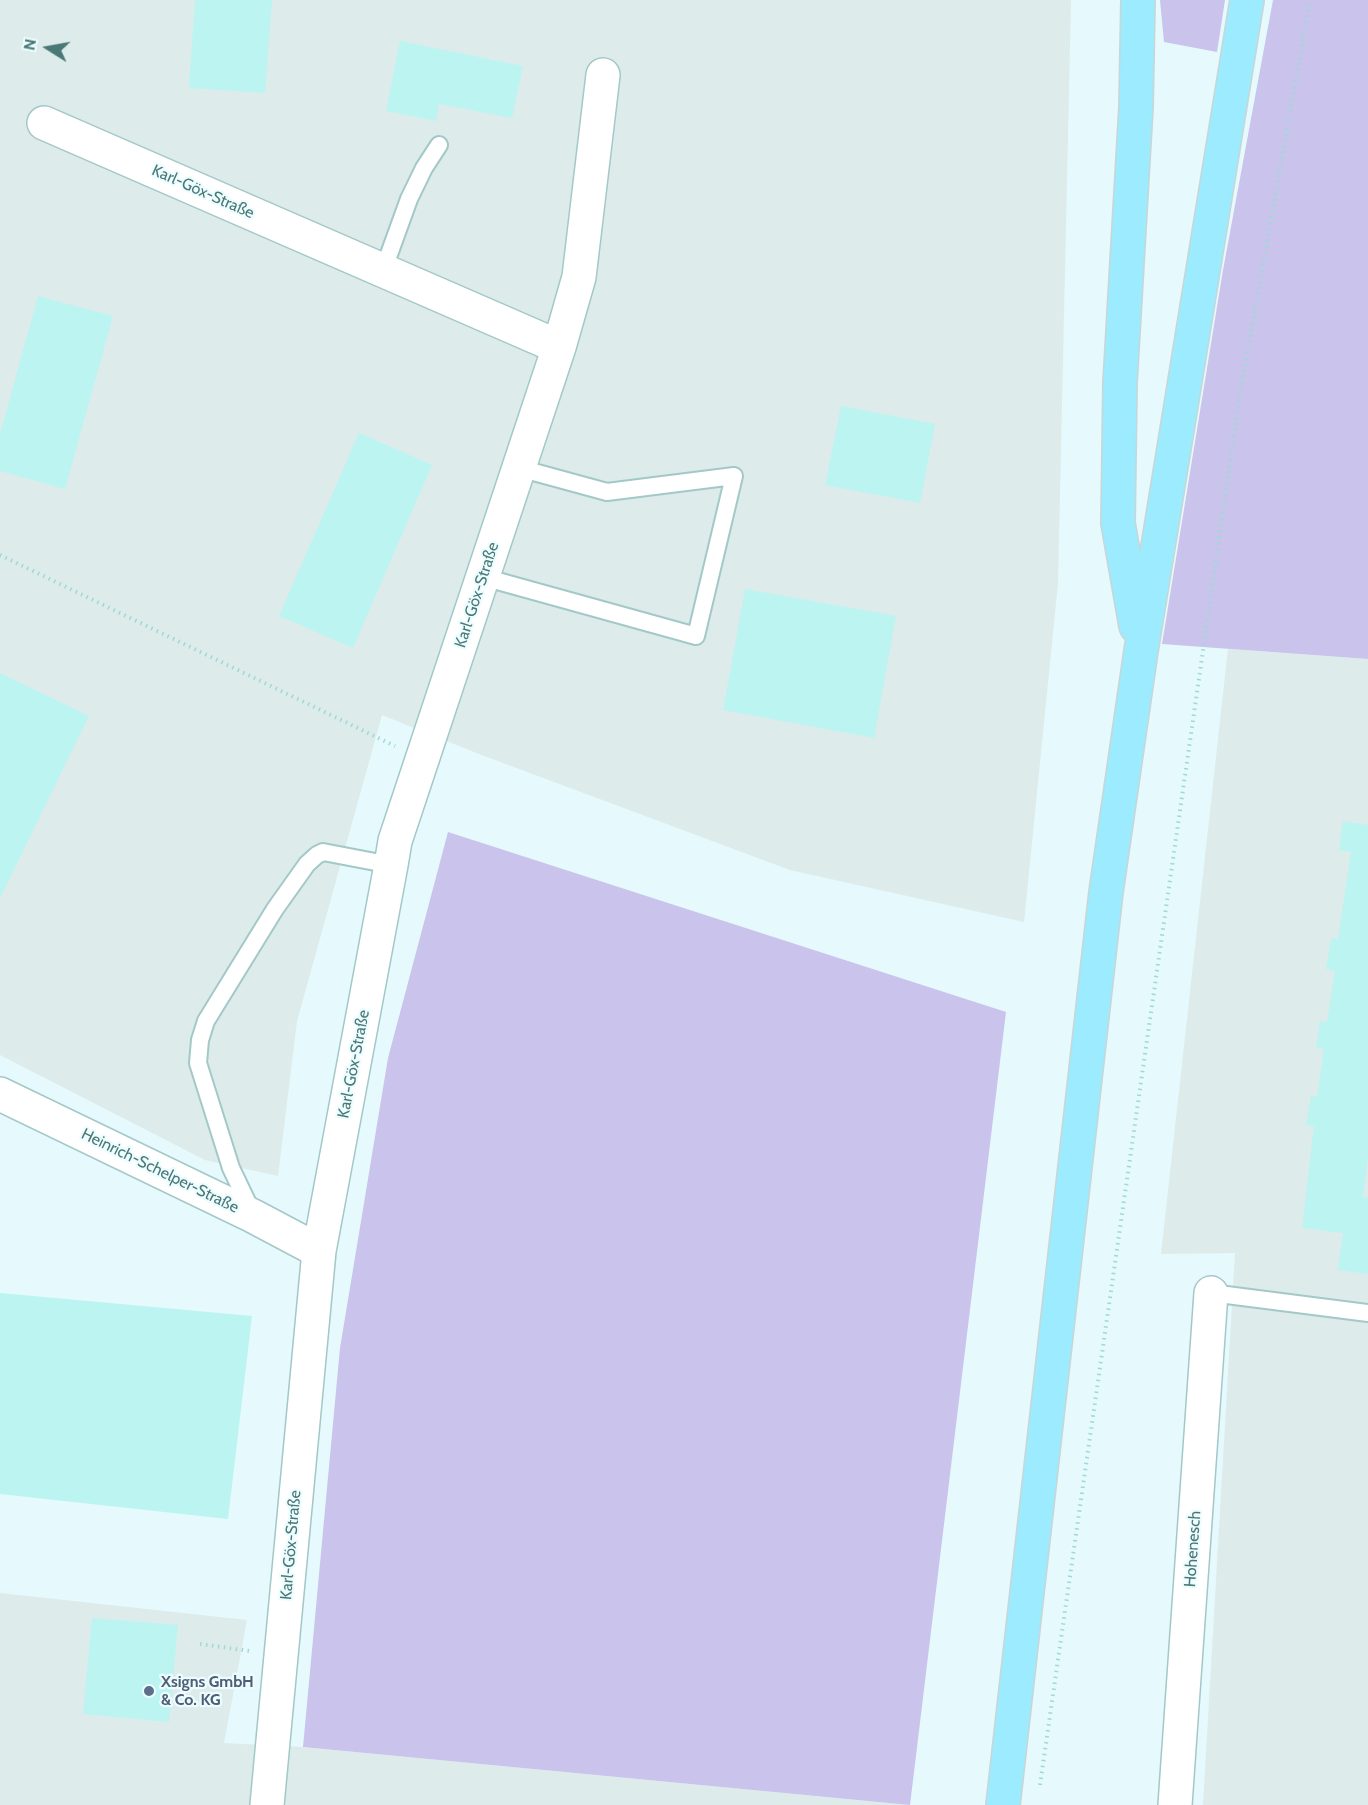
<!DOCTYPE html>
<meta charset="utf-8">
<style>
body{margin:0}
#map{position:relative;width:1368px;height:1805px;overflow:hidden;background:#e6f9fd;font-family:Cabin,sans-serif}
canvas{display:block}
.north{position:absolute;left:18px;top:18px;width:60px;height:60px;-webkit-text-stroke:4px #edfcff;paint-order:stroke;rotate:281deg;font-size:16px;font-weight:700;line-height:24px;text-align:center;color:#497875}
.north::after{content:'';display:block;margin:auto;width:21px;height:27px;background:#497875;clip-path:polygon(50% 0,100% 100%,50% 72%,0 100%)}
</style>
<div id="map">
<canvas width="1368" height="1805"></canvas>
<div class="north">N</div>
</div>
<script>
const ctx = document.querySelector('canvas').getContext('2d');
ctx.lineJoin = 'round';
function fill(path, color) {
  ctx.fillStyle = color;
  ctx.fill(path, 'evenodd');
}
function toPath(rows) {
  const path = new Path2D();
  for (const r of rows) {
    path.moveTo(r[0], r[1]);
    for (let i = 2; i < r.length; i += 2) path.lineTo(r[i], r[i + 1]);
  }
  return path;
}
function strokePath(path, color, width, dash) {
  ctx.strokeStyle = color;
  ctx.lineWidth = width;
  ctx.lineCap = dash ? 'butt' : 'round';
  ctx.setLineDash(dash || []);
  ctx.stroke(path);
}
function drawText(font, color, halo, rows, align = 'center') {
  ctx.font = font + ' Cabin,sans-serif';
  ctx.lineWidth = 4.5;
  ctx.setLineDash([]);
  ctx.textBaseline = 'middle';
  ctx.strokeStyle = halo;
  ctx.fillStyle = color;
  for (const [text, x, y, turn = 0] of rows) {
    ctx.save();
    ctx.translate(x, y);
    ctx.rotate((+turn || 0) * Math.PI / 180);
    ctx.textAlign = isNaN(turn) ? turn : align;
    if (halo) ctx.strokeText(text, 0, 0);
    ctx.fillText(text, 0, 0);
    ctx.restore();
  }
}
fill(toPath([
 [0,0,1071,0,1058,583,1024,922,790,870,479,754,382,715,297,1021,278,1176,205,1160,0,1055],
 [1228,649,1368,659,1368,1805,1203,1805,1235,1253,1161,1254],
 [0,1593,247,1620,224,1743,303,1747,910,1805,0,1805]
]), '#ddebeb');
fill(toPath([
 [1160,0,1225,0,1217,52,1164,42],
 [1273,0,1368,0,1368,659,1162,644,1223,270],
 [448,832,1006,1012,910,1805,303,1747,340,1348,388,1058]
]), '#cac3ec');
fill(toPath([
 [195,0,272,0,265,93,189,88],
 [400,41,523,66,512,118,439,104,436,121,386,111],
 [38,296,113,316,65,489,0,471,0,434],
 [841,406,935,424,920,503,825,485],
 [359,433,432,465,353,648,279,616],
 [745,589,896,616,874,738,723,710],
 [0,673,89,716,0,898],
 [1343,821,1368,825,1368,1159,1363,1197,1368,1197,1368,1274,1338,1270,1343,1233,1302,1228,1314,1126,1306,1125,1311,1096,1317,1097,1324,1049,1316,1048,1320,1021,1327,1022,1335,971,1326,969,1331,938,1338,939,1351,852,1339,850],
 [0,1293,252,1316,228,1519,0,1494],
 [92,1618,178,1625,169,1722,83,1714]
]), '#bcf4f2');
const lane = toPath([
 [383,271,409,199,424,168,439,145],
 [483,577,696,636,734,476,607,492,519,468],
 [252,1212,231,1168,198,1063,200,1040,206,1021,275,909,307,864,317,855,323,852,391,865],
 [1211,1293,1368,1313]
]);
const street = toPath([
 [44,123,559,347],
 [0,1094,253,1216,319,1251],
 [267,1805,319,1251,391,865,395,841,559,347,579,277,603,75],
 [1175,1805,1211,1293]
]);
const primary = toPath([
 [1136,626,1118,523,1120,383,1136,107,1138,0],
 [1003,1805,1106,892,1141,651,1247,0]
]);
strokePath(lane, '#a3c8c8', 20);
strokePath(street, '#a3c8c8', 36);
strokePath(primary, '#c8d6d6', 36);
strokePath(toPath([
 [0,555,395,746],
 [200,1644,250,1651],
 [1040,1785,1239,400,1310,0]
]), '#9fd9d7', 4, [1.5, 4.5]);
strokePath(lane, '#fff', 16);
strokePath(street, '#fff', 33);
strokePath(primary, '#9cebfe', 33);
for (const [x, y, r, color] of [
 [149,1691,6,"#5c6f8a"]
]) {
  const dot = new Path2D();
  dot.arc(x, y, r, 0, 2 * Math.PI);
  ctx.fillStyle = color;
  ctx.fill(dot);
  strokePath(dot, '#edfcff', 2);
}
drawText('16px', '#497875', '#edfcff', [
 ["Karl-Göx-Straße",203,192,24],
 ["Karl-Göx-Straße",477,595,-72],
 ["Karl-Göx-Straße",354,1064,-79],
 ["Heinrich-Schelper-Straße",160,1171,26],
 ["Karl-Göx-Straße",291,1545,-85],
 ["Hohenesch",1193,1549,-86]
]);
drawText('bold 16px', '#4e5e75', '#edfcff', [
 ["Xsigns GmbH",161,1682],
 ["& Co. KG",161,1700]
], 'left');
</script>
